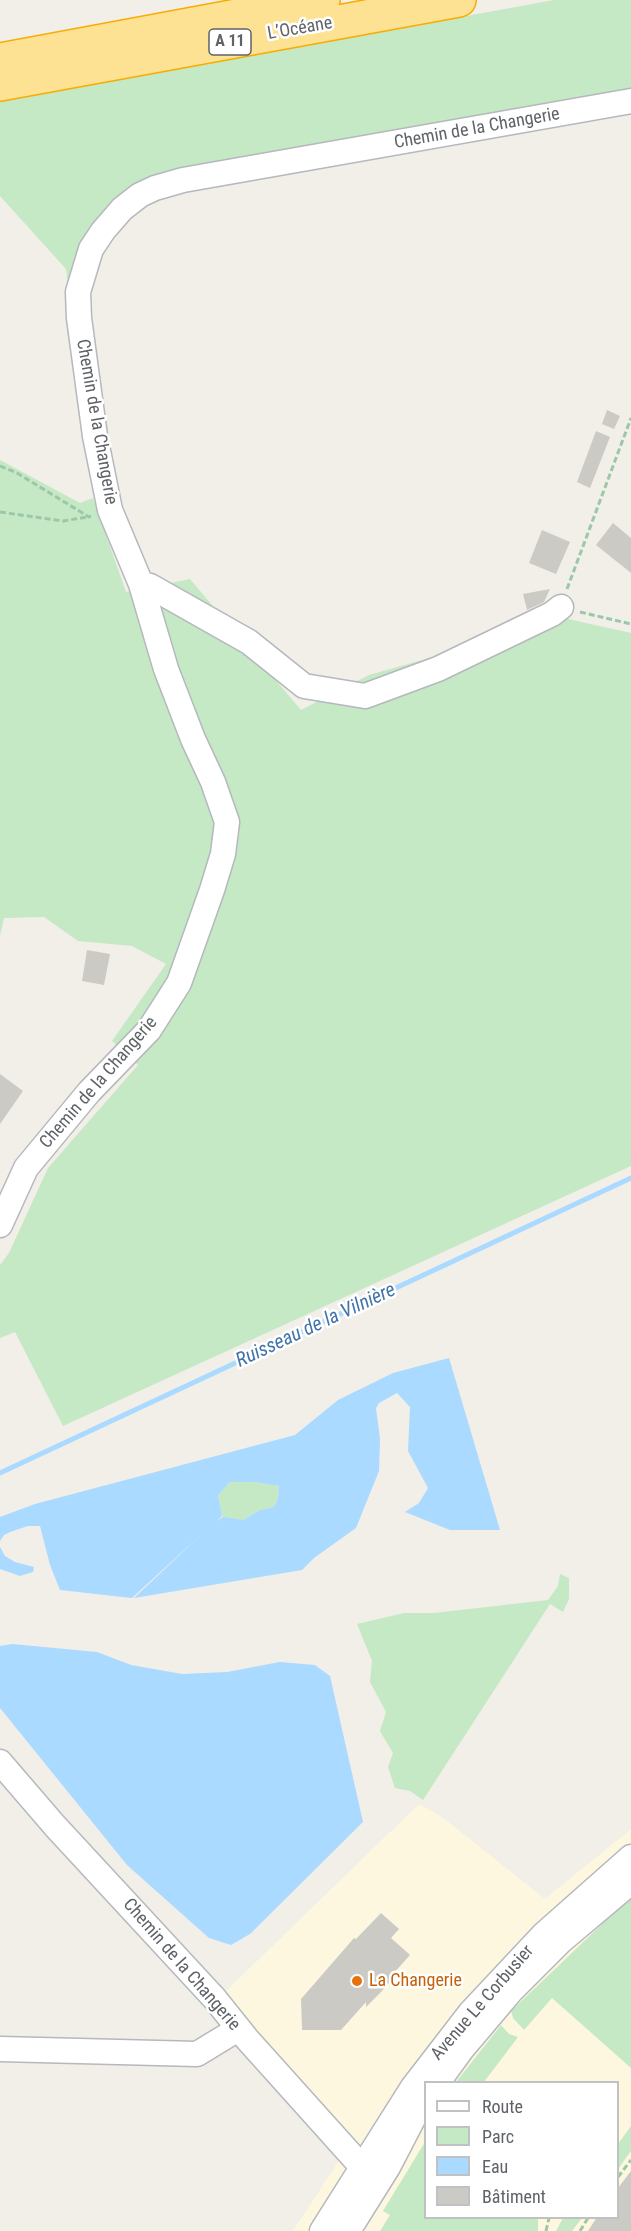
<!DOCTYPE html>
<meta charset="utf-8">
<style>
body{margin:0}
#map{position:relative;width:631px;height:2231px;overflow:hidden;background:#f1efe8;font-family:"Roboto Condensed",sans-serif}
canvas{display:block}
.legend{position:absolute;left:424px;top:2081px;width:195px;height:138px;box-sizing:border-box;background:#fff;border:2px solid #bfc1c3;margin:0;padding:8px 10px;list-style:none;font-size:18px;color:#5f6368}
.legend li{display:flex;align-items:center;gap:12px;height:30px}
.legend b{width:30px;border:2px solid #bfc1c3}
</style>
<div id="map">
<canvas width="631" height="2231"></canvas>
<ul class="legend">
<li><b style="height:8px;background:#fff"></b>Route</li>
<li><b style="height:16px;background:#c5e8c5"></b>Parc</li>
<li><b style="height:16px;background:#aadaff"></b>Eau</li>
<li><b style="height:16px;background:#cccac5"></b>Bâtiment</li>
</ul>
</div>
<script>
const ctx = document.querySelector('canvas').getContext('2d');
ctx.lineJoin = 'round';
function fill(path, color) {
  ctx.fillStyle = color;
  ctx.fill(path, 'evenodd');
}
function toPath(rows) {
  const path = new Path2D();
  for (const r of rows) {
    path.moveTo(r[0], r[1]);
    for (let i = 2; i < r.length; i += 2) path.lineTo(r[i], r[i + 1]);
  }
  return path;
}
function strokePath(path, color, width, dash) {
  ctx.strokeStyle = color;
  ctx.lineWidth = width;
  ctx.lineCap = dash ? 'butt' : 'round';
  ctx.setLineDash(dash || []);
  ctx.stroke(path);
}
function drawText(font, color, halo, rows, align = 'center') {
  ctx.font = font + ' "Roboto Condensed",sans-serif';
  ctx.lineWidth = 5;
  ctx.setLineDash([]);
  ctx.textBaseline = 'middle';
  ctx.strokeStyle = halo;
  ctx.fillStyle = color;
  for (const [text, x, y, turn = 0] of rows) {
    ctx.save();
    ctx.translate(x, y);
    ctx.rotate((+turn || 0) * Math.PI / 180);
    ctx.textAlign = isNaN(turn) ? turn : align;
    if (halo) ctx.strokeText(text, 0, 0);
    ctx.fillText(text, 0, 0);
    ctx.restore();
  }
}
fill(toPath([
 [419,1804,442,1817,545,1899,631,1829,631,2231,293,2231,348,2147,223,1994],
 [426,2082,618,2082,618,2218,426,2218]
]), '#fef7e0');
fill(toPath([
 [554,0,631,0,631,96,129,196,68,283,66,269,0,196,0,101],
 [0,460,80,503,93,498,126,592,190,579,301,710,369,675,568,619,631,633,631,1166,63,1426,15,1332,0,1338,0,1265,9,1253,48,1168,138,1065,112,1041,166,964,132,946,78,941,44,917,4,918,0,936],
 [230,1482,255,1482,279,1486,278,1498,274,1507,260,1510,243,1520,225,1519,222,1516,218,1495],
 [560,1574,569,1578,569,1599,563,1612,550,1604,423,1800,410,1791,395,1788,388,1767,393,1753,380,1731,386,1712,370,1682,372,1661,357,1624,404,1613,434,1613,548,1600,558,1586],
 [631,1900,631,2068,552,1998,524,2030,513,2018,511,2011,601,1925,600,1923],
 [501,2025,509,2034,518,2037,484,2082,456,2082],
 [631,2126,631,2151,618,2169,618,2144],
 [425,2142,426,2218,538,2218,538,2231,380,2231,390,2215,383,2211],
 [563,2218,582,2218,572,2231,556,2231]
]), '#c5e8c5');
fill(toPath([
 [449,1358,500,1530,450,1530,405,1512,419,1503,428,1488,408,1451,410,1407,397,1393,379,1403,376,1408,380,1439,379,1471,356,1528,314,1558,302,1570,134,1598,203,1533,132,1598,60,1590,50,1565,40,1526,28,1526,10,1532,4,1535,0,1541,0,1517,35,1504,295,1435,338,1400,393,1373],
 [230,1482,255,1482,279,1486,278,1498,274,1507,260,1510,243,1520,223,1517,217,1521,222,1516,218,1495],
 [0,1547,5,1556,15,1562,34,1567,33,1572,20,1576,0,1569],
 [12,1644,97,1652,131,1665,182,1674,227,1672,280,1662,315,1665,330,1676,363,1822,250,1934,231,1945,209,1938,127,1865,0,1708,0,1646]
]), '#aadaff');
strokePath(toPath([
 [0,1473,631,1178]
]), '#aadaff', 5);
fill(toPath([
 [607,410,620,416,614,429,602,424],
 [596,431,610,437,590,488,577,482],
 [613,523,631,538,631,573,596,545],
 [542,530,570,542,556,574,529,563],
 [550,589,544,602,527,610,523,594],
 [87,950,110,954,104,985,82,981],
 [0,1074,23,1091,0,1124],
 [381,1913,399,1929,391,1938,410,1955,393,1974,395,1976,380,1993,366,2007,366,2002,341,2030,302,2030,301,1999,354,1938,356,1939],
 [631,2171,631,2231,588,2231,597,2217,618,2217,618,2188]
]), '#cccac5');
const minor = toPath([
 [141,584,150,586,249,642,304,686,365,696,438,669,552,614,561,607],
 [0,1225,26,1168,89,1092,149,1030,179,983,212,890,223,854,227,822,213,782,193,739,166,669,141,584,110,510,95,436,79,318,78,292,91,249,103,231,122,209,140,195,155,188,183,180,631,101],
 [0,1762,55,1826,215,1999,247,2039,362,2167],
 [0,2049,197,2054,238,2029],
 [438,2082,462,2049,511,1991,561,1941,631,1882],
 [322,2231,413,2087,470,2013,544,1934,631,1857],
 [348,2231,388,2167,415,2115,426,2100]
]);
const highway = toPath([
 [0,60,323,0],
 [0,84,459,0]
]);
strokePath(minor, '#b5b8bc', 27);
strokePath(highway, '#f9ab00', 36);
strokePath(toPath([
 [0,466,17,473,89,517,91,516],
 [0,512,63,521,87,517],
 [567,589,631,418],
 [580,612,631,624],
 [618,2177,631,2160],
 [546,2231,549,2218],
 [580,2231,588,2218]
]), '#9cc7a9', 3, [6, 3]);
strokePath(minor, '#fff', 24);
strokePath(highway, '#fde293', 33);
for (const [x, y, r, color] of [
 [357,1981,6,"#e8710a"]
]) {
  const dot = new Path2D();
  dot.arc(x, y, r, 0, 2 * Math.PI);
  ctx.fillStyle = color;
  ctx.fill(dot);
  strokePath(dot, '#fff', 2);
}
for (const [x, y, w] of [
 [230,42,42]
]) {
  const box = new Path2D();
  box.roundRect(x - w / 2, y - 13, w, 26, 4.5);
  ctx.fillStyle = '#fff';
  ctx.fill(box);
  strokePath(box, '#5f6368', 1.5);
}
drawText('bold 16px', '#5f6368', null, [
 ["A 11",230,42]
]);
drawText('18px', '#5f6368', '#fff', [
 ["L’Océane",300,29,-10],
 ["Chemin de la Changerie",477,129,-10],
 ["Chemin de la Changerie",96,422,80],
 ["Chemin de la Changerie",99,1083,-49],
 ["Chemin de la Changerie",181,1965,49],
 ["Avenue Le Corbusier",483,2003,-49]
]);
drawText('18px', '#c56008', '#fff', [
 ["La Changerie",369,1981]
], 'left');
drawText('italic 20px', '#4174aa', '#fff', [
 ["Ruisseau de la Vilnière",316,1326,-25]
]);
</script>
